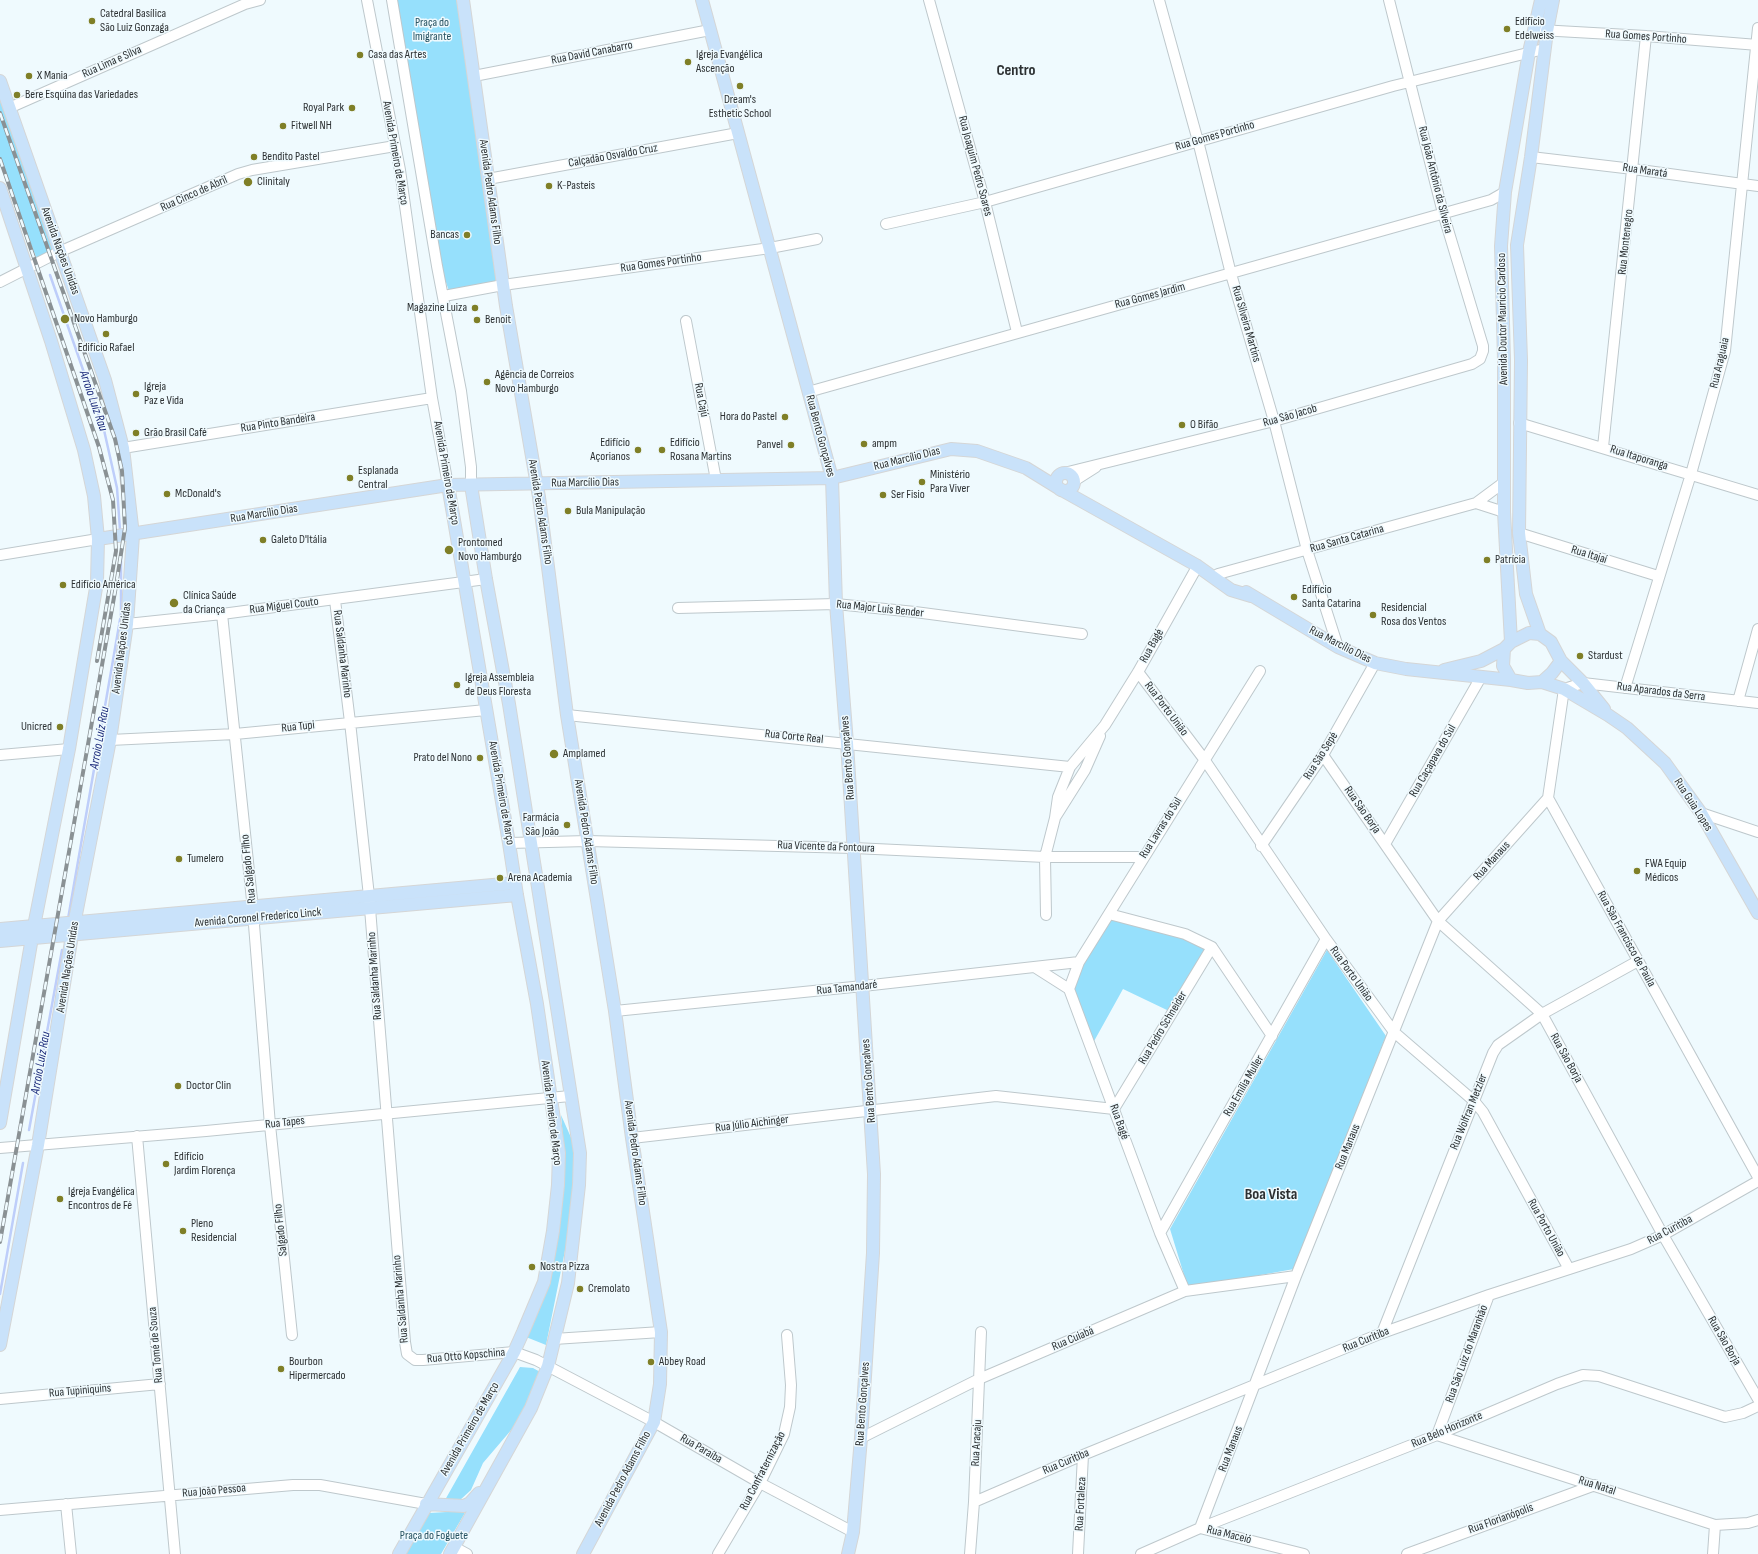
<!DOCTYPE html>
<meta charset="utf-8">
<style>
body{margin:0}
canvas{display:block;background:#effafe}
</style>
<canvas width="1758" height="1554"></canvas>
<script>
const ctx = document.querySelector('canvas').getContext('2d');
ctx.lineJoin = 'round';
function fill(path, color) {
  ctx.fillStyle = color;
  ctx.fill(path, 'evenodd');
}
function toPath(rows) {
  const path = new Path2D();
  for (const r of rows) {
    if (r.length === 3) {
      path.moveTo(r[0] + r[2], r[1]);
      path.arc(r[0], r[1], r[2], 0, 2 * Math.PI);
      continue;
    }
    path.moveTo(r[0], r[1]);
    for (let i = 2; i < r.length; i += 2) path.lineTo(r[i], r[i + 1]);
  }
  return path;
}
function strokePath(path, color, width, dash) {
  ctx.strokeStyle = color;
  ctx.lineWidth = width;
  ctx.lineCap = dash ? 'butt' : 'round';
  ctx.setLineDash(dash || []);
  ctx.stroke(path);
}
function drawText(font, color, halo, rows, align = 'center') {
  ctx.font = font + ' "Sofia Sans Condensed",sans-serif';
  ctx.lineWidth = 3;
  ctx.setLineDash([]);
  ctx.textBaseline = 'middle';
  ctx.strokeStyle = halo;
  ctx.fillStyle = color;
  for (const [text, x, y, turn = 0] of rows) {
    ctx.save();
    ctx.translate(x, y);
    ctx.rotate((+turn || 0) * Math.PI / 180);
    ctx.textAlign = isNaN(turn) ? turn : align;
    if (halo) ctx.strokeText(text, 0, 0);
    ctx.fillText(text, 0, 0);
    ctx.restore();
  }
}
fill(toPath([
 [396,0,457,0,500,282,449,291,440,265],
 [0,95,54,254,38,262,0,164],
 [1111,917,1183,938,1207,948,1169,1011,1123,989,1093,1043,1073,989,1083,962],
 [1327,950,1386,1036,1294,1269,1188,1288,1170,1229],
 [561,1115,573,1142,574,1179,571,1221,546,1345,526,1337,549,1277,564,1150],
 [520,1367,533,1368,542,1373,518,1422,483,1463,471,1490,459,1501,445,1500],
 [466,1511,441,1554,404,1554,429,1513]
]), '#96e0fc');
strokePath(toPath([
 [50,275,104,430,117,488,120,530],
 [68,919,121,614,121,554],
 [29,1130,62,950],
 [0,1294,23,1163]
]), '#becefa', 2.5);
const minor = toPath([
 [367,0,400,170,432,398,448,485],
 [392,0,437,266,461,391,471,467,471,485],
 [929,0,985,202,1017,332],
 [1159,0,1198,141,1231,274,1274,421,1307,550,1338,647],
 [1540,30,1646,36,1758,45],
 [474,76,710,30],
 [9,108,245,4,260,0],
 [1531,157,1633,169,1758,186],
 [488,179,738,133],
 [886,224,985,202,1393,86,1544,49],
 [0,282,59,252,238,174,252,170,395,146],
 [444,296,503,285,770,248,817,239],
 [686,321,716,480],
 [808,392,1491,200,1505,192],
 [1519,423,1758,495],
 [1603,447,1646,36],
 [123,448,432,398],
 [1064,473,1274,421,1472,364,1480,359,1483,351,1483,346,1443,213,1389,0],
 [1074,481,1096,467],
 [1476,503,1504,512],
 [1519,533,1658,576],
 [0,555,98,539],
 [1218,574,1476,503,1503,483],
 [335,600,350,722,369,896,405,1342,407,1354,415,1360,423,1360,514,1352,536,1360,654,1422,760,1483,853,1532],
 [678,608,836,604,915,612,1082,634],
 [222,614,252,900,270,1125,292,1335],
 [127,624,222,614,486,579],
 [1138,672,1204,759,1326,939,1394,1032,1474,1101,1483,1112,1569,1269],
 [1625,688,1691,474,1725,351,1758,28],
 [1738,701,1758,629],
 [1758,703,1583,683,1564,689,1548,798,1758,1177],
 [567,715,1070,767],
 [110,740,235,734,486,710],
 [0,755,69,749],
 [1323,755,1438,921,1542,1014,1663,1235,1758,1399],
 [1701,813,1758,832],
 [1056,816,1085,770,1100,736],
 [509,843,588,841,854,848,1045,857,1143,857],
 [1385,844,1481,677],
 [1261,846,1323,755,1375,663],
 [1109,914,1185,934,1212,947,1272,1036],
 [1046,915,1045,857,1055,818,1058,797,1070,767,1105,725,1138,672,1197,567],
 [1036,968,1069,989,1160,1233,1185,1291],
 [1069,989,1079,962,1260,671],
 [615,1011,863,986,1079,962],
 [137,1136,175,1554],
 [632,1138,996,1096,1114,1109,1212,947],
 [0,1148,206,1131,570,1096],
 [1160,1233,1326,939],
 [1489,1295,1437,1435,1715,1525,1748,1523,1758,1520],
 [1382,1333,1493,1053,1498,1045,1542,1014,1638,961],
 [554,1339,661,1332],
 [0,1399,160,1384],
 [861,1438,979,1379,1185,1291,1296,1276],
 [974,1502,1083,1455,1382,1333,1489,1295,1631,1249,1663,1235,1758,1181],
 [66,1504,71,1554],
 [0,1510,293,1485,320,1485,426,1504],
 [454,1547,467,1554],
 [718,1554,760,1483,784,1434,790,1407,791,1385,787,1335],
 [970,1554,974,1502,981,1332],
 [1078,1554,1083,1455],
 [1141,1554,1200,1528,1437,1435,1557,1384,1583,1375,1599,1376,1725,1417,1743,1413,1758,1406],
 [1304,1554,1200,1528,1296,1276,1438,921,1548,798],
 [1407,1554,1595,1485],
 [1713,1554,1715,1525]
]);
const major = toPath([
 [463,0,506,306,539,497,567,715,615,1011,632,1138,661,1332,660,1384,654,1422,583,1554],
 [702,0,832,478,836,604,847,743,874,1174,873,1253,861,1438,853,1532,848,1554],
 [0,81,105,380,123,448,133,535,127,624,110,740,72,935,38,1145,0,1345],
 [0,188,51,341,84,450,94,496,98,539,97,582,69,749,34,926,0,1123],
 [1065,482,9],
 [98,539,448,485,832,478,951,449,977,451,1026,468,1060,489,1196,565,1231,590,1251,596],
 [1246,592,1338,647,1375,663,1406,669,1511,680],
 [1529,633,1540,634,1551,642,1561,661,1552,673,1542,682,1528,683,1511,680,1503,666,1504,649,1511,642,1529,633],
 [1540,634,1526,594,1519,533,1521,360,1517,245,1531,157,1547,31,1553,0],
 [1511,642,1504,512,1504,360,1501,246,1505,192,1529,52,1541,0],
 [1561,661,1583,683,1604,709],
 [1444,670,1481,661,1504,649],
 [1542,682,1564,689,1608,715,1627,728,1665,763,1701,813,1758,913],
 [0,929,515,883],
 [0,941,517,895],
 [426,1504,464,1506,470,1503,479,1493],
 [399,1554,514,1352,523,1332,544,1282,553,1231,558,1185,559,1153,537,1004,517,895,509,843,448,485],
 [450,1554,531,1408,548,1366,568,1283,579,1185,580,1153,509,704,486,579,471,485]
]);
strokePath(minor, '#bec8cc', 12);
strokePath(major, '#d5d6d6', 14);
strokePath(minor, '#fff', 10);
strokePath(major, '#c9e2fa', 12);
const rail = toPath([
 [0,113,115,439,122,471,125,528,116,586,0,1242],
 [0,159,99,447,113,500,116,551,97,661]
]);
strokePath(rail, '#8a9194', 4);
strokePath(rail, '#effafe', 2.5, [8]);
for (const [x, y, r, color] of [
 [92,21,4,"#7f7f27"],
 [1507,29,4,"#7f7f27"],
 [360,55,4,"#7f7f27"],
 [688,62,4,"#7f7f27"],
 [29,76,4,"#7f7f27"],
 [740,86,4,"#7f7f27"],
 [17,95,4,"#7f7f27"],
 [352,108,4,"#7f7f27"],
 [283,126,4,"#7f7f27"],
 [254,157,4,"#7f7f27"],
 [248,182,5,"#7f7f27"],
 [549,186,4,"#7f7f27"],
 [467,235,4,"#7f7f27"],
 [475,308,4,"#7f7f27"],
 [65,319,5,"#7f7f27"],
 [477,320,4,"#7f7f27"],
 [106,334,4,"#7f7f27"],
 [487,382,4,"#7f7f27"],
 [136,394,4,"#7f7f27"],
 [785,417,4,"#7f7f27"],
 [1182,425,4,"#7f7f27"],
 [136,433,4,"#7f7f27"],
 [864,444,4,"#7f7f27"],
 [791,445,4,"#7f7f27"],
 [638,450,4,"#7f7f27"],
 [662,450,4,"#7f7f27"],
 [350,478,4,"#7f7f27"],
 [922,482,4,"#7f7f27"],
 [167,494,4,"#7f7f27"],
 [883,495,4,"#7f7f27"],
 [568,511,4,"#7f7f27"],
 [263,540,4,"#7f7f27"],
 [449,550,5,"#7f7f27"],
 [1487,560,4,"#7f7f27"],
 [63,585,4,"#7f7f27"],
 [1294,597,4,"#7f7f27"],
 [174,603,5,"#7f7f27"],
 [1373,615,4,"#7f7f27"],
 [1580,656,4,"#7f7f27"],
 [457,685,4,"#7f7f27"],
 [60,727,4,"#7f7f27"],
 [554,754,5,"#7f7f27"],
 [480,758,4,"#7f7f27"],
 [567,825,4,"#7f7f27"],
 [179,859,4,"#7f7f27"],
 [1637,871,4,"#7f7f27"],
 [500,878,4,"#7f7f27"],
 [178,1086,4,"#7f7f27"],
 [166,1164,4,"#7f7f27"],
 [60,1199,4,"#7f7f27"],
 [183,1231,4,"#7f7f27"],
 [532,1267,4,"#7f7f27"],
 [580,1289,4,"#7f7f27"],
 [651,1362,4,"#7f7f27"],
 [281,1369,4,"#7f7f27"]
]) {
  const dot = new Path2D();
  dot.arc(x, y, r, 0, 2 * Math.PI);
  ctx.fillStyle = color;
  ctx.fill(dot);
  strokePath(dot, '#effafe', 1.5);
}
drawText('12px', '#2c3032', '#effafe', [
 ["Catedral Basílica",100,14],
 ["São Luiz Gonzaga",100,28],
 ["Edifício",1515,22],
 ["Edelweiss",1515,36],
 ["Casa das Artes",368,55],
 ["Igreja Evangélica",696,55],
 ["Ascenção",696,69],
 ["X Mania",37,76],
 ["Bere Esquina das Variedades",25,95],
 ["Dream's",740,100,"center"],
 ["Esthetic School",740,114,"center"],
 ["Royal Park",344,108,"right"],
 ["Fitwell NH",291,126],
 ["Bendito Pastel",262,157],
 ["Clinitaly",257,182],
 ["K-Pasteis",557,186],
 ["Bancas",459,235,"right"],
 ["Magazine Luiza",467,308,"right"],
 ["Novo Hamburgo",74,319],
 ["Benoit",485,320],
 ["Edifício Rafael",106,348,"center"],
 ["Agência de Correios",495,375],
 ["Novo Hamburgo",495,389],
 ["Igreja",144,387],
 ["Paz e Vida",144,401],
 ["Hora do Pastel",777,417,"right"],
 ["O Bifão",1190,425],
 ["Grão Brasil Café",144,433],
 ["Edifício",630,443,"right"],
 ["Açorianos",630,457,"right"],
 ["Edifício",670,443],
 ["Rosana Martins",670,457],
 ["ampm",872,444],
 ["Panvel",783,445,"right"],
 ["Esplanada",358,471],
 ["Central",358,485],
 ["Ministério",930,475],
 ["Para Viver",930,489],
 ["McDonald's",175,494],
 ["Ser Fisio",891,495],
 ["Bula Manipulação",576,511],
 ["Galeto D'Itália",271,540],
 ["Prontomed",458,543],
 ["Novo Hamburgo",458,557],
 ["Patrícia",1495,560],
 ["Edifício América",71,585],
 ["Edifício",1302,590],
 ["Santa Catarina",1302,604],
 ["Clínica Saúde",183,596],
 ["da Criança",183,610],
 ["Residencial",1381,608],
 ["Rosa dos Ventos",1381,622],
 ["Stardust",1588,656],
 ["Igreja Assembleia",465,678],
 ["de Deus Floresta",465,692],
 ["Unicred",52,727,"right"],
 ["Amplamed",563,754],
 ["Prato del Nono",472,758,"right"],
 ["Farmácia",559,818,"right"],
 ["São João",559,832,"right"],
 ["Tumelero",187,859],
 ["FWA Equip",1645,864],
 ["Médicos",1645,878],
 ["Arena Academia",508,878],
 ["Doctor Clin",186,1086],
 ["Edifício",174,1157],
 ["Jardim Florença",174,1171],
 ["Igreja Evangélica",68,1192],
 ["Encontros de Fé",68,1206],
 ["Pleno",191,1224],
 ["Residencial",191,1238],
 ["Nostra Pizza",540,1267],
 ["Cremolato",588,1289],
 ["Bourbon",289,1362],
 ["Hipermercado",289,1376],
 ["Abbey Road",659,1362]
], 'left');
drawText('12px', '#265261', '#effafe', [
 ["Praça do",432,23],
 ["Imigrante",432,37],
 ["Praça do Foguete",434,1536]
]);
drawText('12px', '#2c3032', '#effafe', [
 ["Rua Gomes Portinho",1646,37,4],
 ["Rua David Canabarro",592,53,-11],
 ["Rua Lima e Silva",112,62,-24],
 ["Rua Gomes Portinho",1215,136,-16],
 ["Avenida Primeiro de Março",395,153,80],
 ["Calçadão Osvaldo Cruz",613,156,-10],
 ["Rua Joaquim Pedro Soares",975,166,75],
 ["Rua Maratá",1645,171,8],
 ["Rua João Antônio da Silveira",1435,180,76],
 ["Avenida Pedro Adams Filho",490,192,82],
 ["Rua Cinco de Abril",194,194,-24],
 ["Rua Montenegro",1626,242,-84],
 ["Avenida Nações Unidas",60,251,70],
 ["Rua Gomes Portinho",661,263,-8],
 ["Rua Gomes Jardim",1150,296,-15],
 ["Avenida Doutor Maurício Cardoso",1503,319,-91],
 ["Rua Silveira Martins",1246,324,74],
 ["Rua Araguaia",1720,363,-77],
 ["Rua Cajú",701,400,79],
 ["Rua São Jacob",1290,416,-16],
 ["Rua Pinto Bandeira",278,423,-9],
 ["Rua Bento Gonçalves",820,436,75],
 ["Rua Itaporanga",1639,458,17],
 ["Rua Marcílio Dias",907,459,-14],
 ["Avenida Primeiro de Março",446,473,80],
 ["Rua Marcílio Dias",585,483,-1],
 ["Avenida Pedro Adams Filho",540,512,81],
 ["Rua Marcílio Dias",264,514,-9],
 ["Rua Santa Catarina",1347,539,-16],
 ["Rua Itajaí",1589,555,17],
 ["Rua Miguel Couto",284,606,-7],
 ["Rua Major Luís Bender",880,609,6],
 ["Rua Marcílio Dias",1340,645,27],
 ["Rua Bagé",1152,646,-61],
 ["Avenida Nações Unidas",122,648,-83],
 ["Rua Saldanha Marinho",342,654,83],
 ["Rua Aparados da Serra",1661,692,7],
 ["Rua Porto União",1166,709,53],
 ["Rua Tupi",298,727,-6],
 ["Rua Corte Real",794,737,6],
 ["Rua São Sepé",1321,756,-58],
 ["Rua Bento Gonçalves",848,758,-94],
 ["Rua Caçapava do Sul",1433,761,-60],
 ["Avenida Primeiro de Março",501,793,80],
 ["Rua Guia Lopes",1693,805,57],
 ["Rua São Borja",1362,810,55],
 ["Rua Lavras do Sul",1161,828,-58],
 ["Avenida Pedro Adams Filho",586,832,81],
 ["Rua Vicente da Fontoura",826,847,2],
 ["Rua Manaus",1492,861,-48],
 ["Rua Salgado Filho",249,869,-96],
 ["Avenida Coronel Frederico Linck",258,918,-5],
 ["Rua São Francisco de Paula",1626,939,61],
 ["Avenida Nações Unidas",68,967,-81],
 ["Rua Porto União",1351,974,54],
 ["Rua Saldanha Marinho",375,976,-94],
 ["Rua Tamandaré",847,988,-6],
 ["Rua Pedro Schneider",1163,1028,-59],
 ["Rua São Borja",1566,1058,61],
 ["Rua Bento Gonçalves",869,1081,-94],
 ["Rua Emília Muller",1244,1086,-60],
 ["Rua Wolfran Metzler",1469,1112,-68],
 ["Avenida Primeiro de Março",551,1113,83],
 ["Rua Bagé",1119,1122,70],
 ["Rua Tapes",285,1123,-6],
 ["Rua Júlio Aichinger",752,1124,-7],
 ["Rua Manaus",1348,1147,-68],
 ["Avenida Pedro Adams Filho",635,1153,82],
 ["Rua Porto União",1546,1228,61],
 ["Salgado Filho",281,1230,-96],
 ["Rua Curitiba",1670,1230,-28],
 ["Rua Saldanha Marinho",401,1299,-95],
 ["Rua Cuiabá",1073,1339,-23],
 ["Rua Curitiba",1366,1340,-22],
 ["Rua São Borja",1724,1341,60],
 ["Rua Tomé de Souza",156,1345,-95],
 ["Rua São Luiz do Maranhão",1467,1354,-70],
 ["Rua Otto Kopschina",466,1356,-5],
 ["Rua Tupiniquins",80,1391,-5],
 ["Rua Bento Gonçalves",863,1404,-86],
 ["Avenida Primeiro de Março",470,1429,-60],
 ["Rua Belo Horizonte",1447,1430,-23],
 ["Rua Aracaju",977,1443,-87],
 ["Rua Paraíba",701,1449,30],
 ["Rua Manaus",1231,1449,-69],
 ["Rua Curitiba",1066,1462,-23],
 ["Rua Confraternização",763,1471,-63],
 ["Avenida Pedro Adams Filho",623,1479,-62],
 ["Rua Natal",1597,1486,18],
 ["Rua João Pessoa",214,1491,-5],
 ["Rua Fortaleza",1081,1504,-87],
 ["Rua Florianópolis",1501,1519,-20],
 ["Rua Maceió",1229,1535,14]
]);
drawText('italic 13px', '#1c2b7b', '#effafe', [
 ["Arroio Luiz Rau",93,401,71],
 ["Arroio Luiz Rau",100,738,-80],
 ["Arroio Luiz Rau",41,1063,-80]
]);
drawText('bold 16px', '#2c3032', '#effafe', [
 ["Centro",1016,71],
 ["Boa Vista",1271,1195]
]);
</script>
